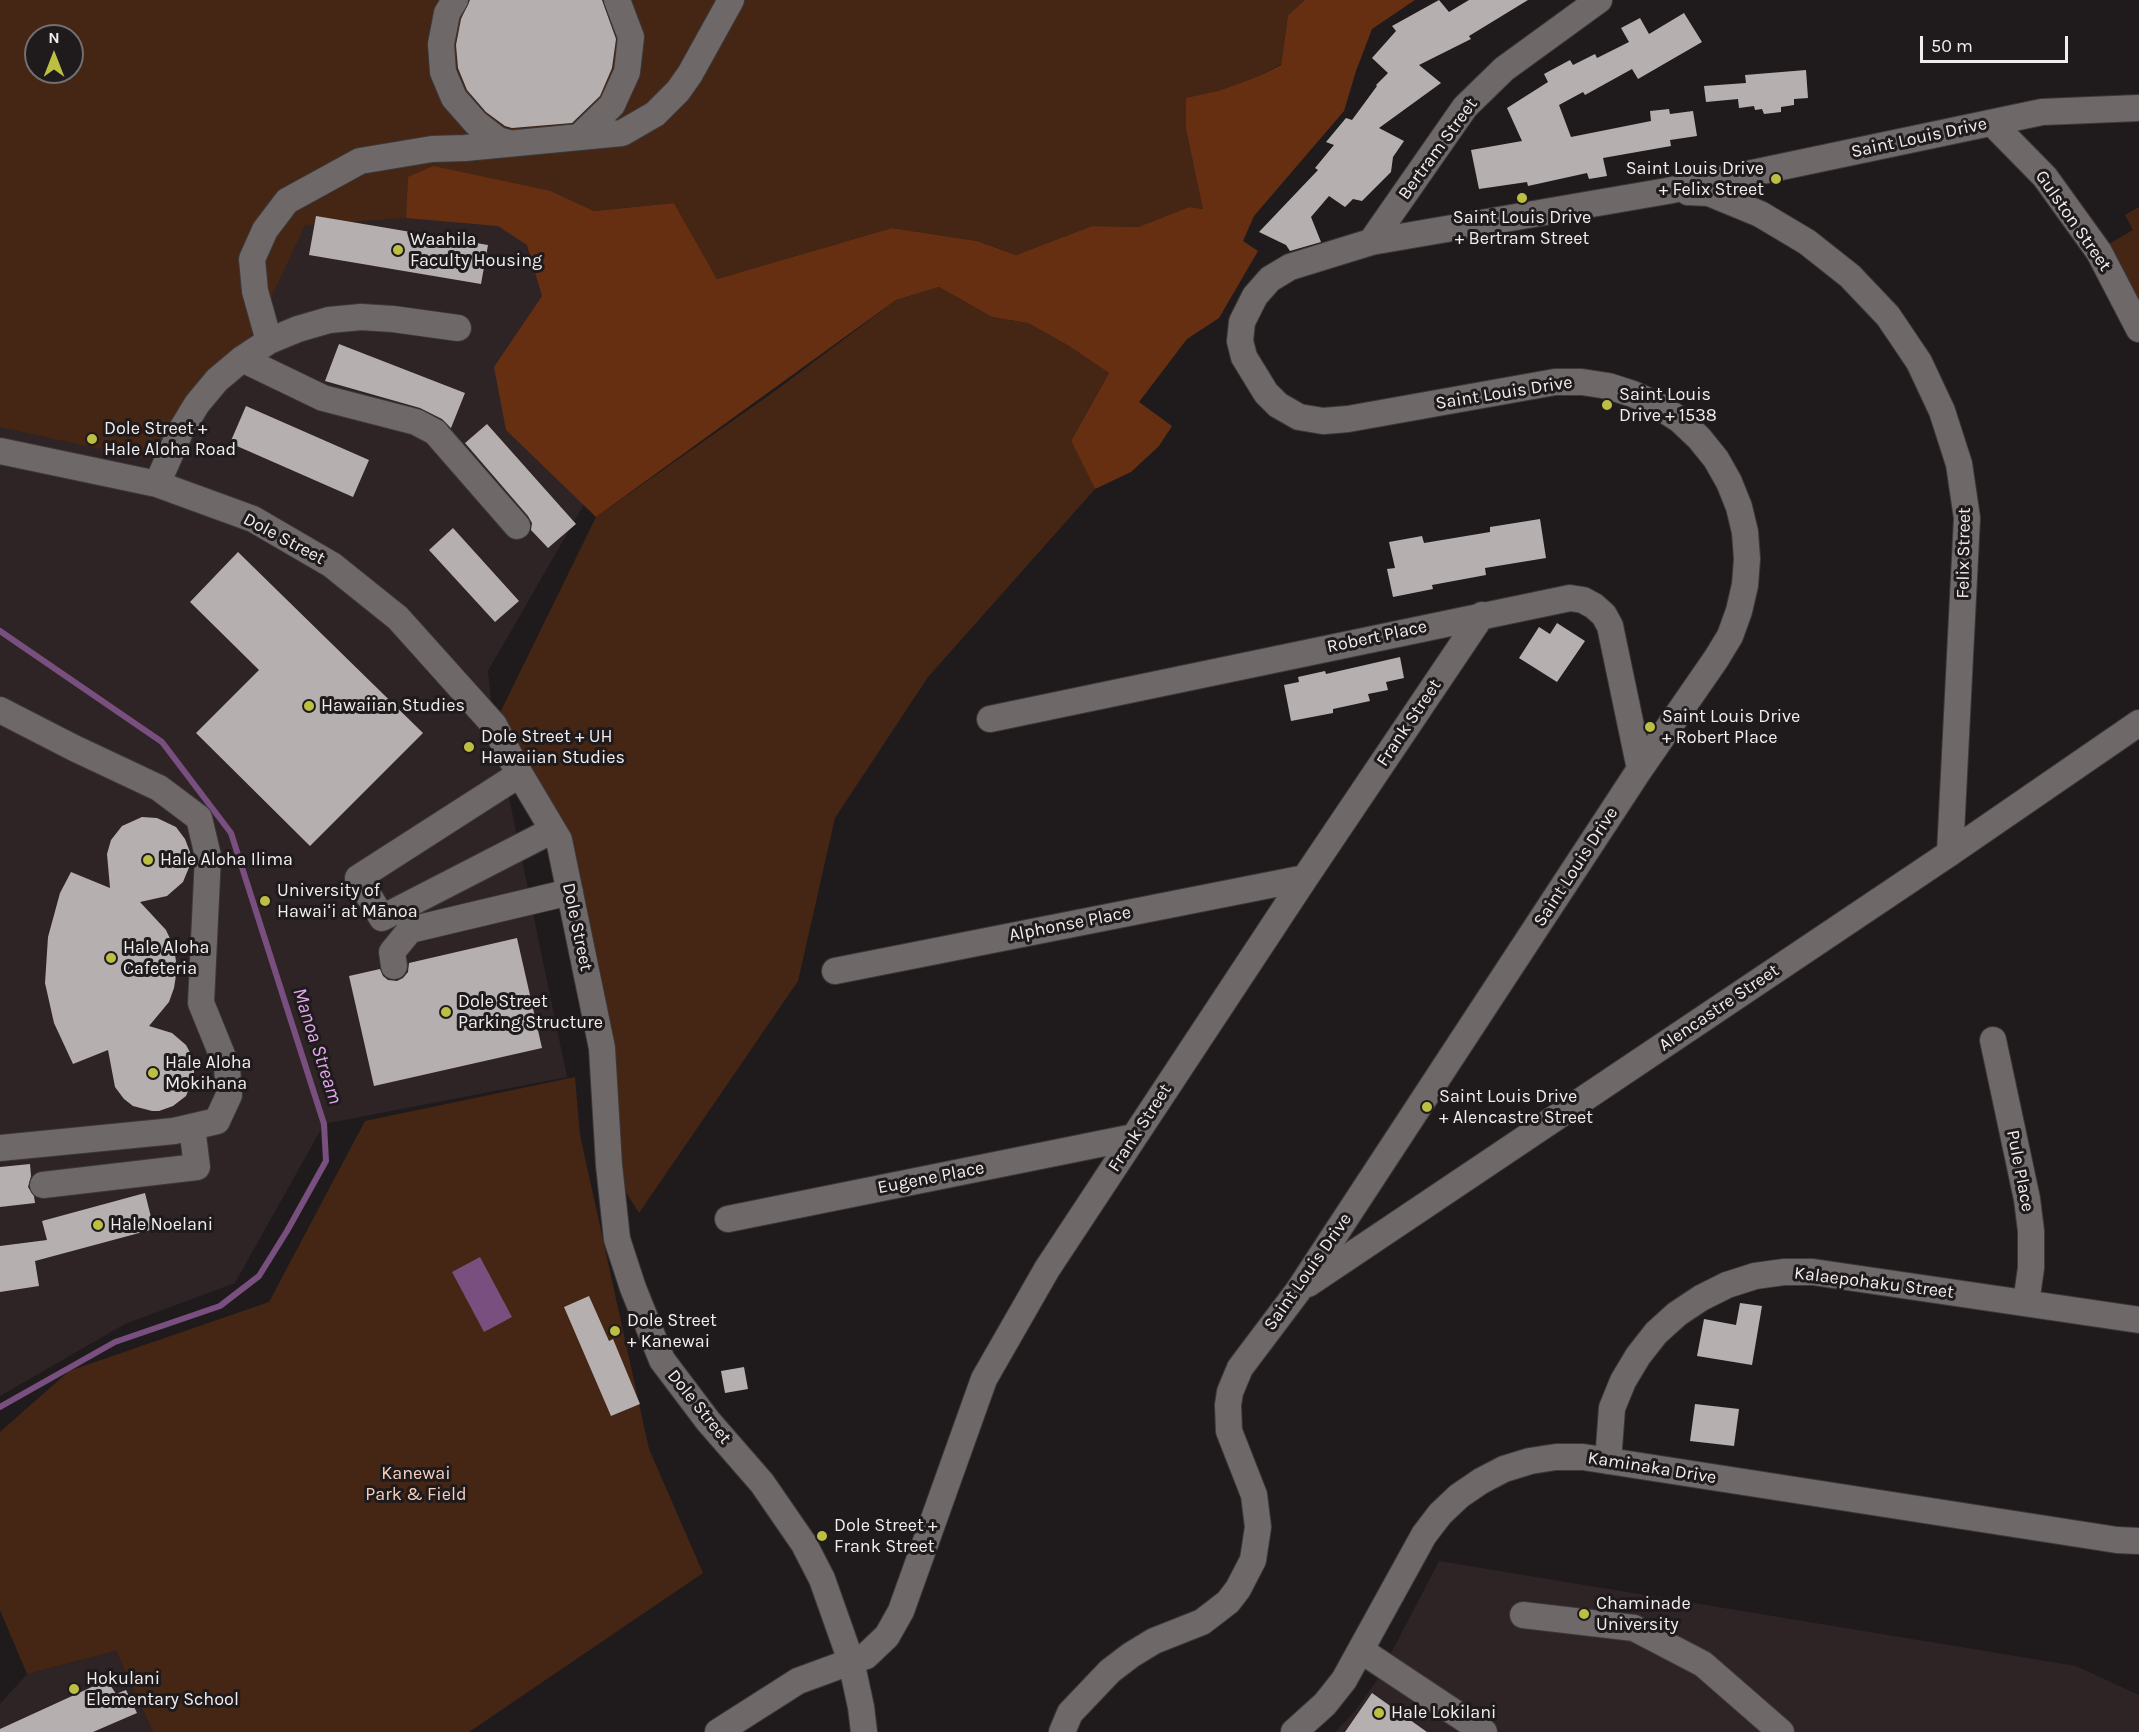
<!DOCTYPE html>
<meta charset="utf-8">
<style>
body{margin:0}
#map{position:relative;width:2139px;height:1732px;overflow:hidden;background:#1f1b1c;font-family:Karla,sans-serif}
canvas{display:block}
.north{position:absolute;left:24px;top:24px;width:60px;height:60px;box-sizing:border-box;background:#1f1b1c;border:2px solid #736f70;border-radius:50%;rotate:0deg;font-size:16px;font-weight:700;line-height:24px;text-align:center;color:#f1edee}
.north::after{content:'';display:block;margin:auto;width:21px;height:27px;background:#bdbf43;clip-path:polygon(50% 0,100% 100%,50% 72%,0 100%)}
.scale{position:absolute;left:1920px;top:36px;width:148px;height:27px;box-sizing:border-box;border:3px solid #f1edee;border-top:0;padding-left:8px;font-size:18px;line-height:21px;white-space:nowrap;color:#f1edee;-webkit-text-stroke:4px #1f1b1c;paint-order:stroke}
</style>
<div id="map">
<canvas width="2139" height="1732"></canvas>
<div class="north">N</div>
<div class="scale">50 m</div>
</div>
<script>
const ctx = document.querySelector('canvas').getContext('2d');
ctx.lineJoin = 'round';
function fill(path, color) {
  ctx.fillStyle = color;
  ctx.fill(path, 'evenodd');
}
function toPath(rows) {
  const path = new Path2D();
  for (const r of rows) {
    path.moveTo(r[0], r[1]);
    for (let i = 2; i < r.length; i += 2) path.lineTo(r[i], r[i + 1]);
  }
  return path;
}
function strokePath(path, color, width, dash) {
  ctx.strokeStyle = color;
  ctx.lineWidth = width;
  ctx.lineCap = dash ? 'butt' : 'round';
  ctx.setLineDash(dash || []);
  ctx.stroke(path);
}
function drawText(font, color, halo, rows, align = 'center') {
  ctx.font = font + ' Karla,sans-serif';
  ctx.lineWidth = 6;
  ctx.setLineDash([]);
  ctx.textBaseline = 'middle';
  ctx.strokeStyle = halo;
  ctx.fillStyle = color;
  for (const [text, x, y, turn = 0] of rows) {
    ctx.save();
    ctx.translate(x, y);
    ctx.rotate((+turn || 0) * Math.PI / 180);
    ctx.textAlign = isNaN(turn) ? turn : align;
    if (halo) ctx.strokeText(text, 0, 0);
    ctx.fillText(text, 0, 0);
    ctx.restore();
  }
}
fill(toPath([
 [392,126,677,343,488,671,494,725,567,1077,324,1124,235,1283,125,1324,0,1396,0,407],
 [1439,1561,2076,1666,2139,1695,2139,1732,1335,1732,1355,1711,1377,1680],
 [116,1651,153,1732,0,1732,0,1704,27,1674]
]), '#2e2325');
fill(toPath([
 [0,0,1305,0,1288,15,1281,64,1259,76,1218,91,1186,99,1186,129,1204,209,1189,207,1138,227,1092,226,1016,255,977,241,892,228,717,279,674,203,594,211,551,191,408,177,406,218,305,225,257,328,147,459,0,427],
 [36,36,72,36,72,72,36,72],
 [2139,207,2139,309,2107,245,2133,230,2125,215],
 [939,287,992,317,1028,323,1069,346,1109,373,1071,441,1095,489,928,677,835,818,798,981,639,1213,609,1165,559,840,494,725,596,517,775,391,896,300],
 [575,1077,580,1135,649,1449,703,1573,469,1732,153,1732,116,1651,27,1674,0,1610,0,1432,69,1371,269,1302,365,1121]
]), '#452514');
fill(toPath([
 [1305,0,1415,0,1372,29,1356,71,1344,111,1254,216,1243,241,1258,251,1219,318,1187,339,1139,402,1172,426,1159,446,1131,472,1095,489,1071,441,1109,373,1069,346,1028,323,992,317,939,287,896,300,596,517,506,430,494,367,542,296,527,245,498,226,406,218,408,177,433,166,551,191,594,211,674,203,717,279,892,228,977,241,1016,255,1092,226,1138,227,1189,207,1203,209,1186,129,1186,98,1218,91,1259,76,1281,65,1288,15]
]), '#662f11');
fill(toPath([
 [480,1257,512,1317,484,1332,452,1272]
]), '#784f7f');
strokePath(toPath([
 [0,631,162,742,231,833,324,1124,326,1161,287,1231,259,1276,220,1306,115,1342,0,1407]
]), '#784f7f', 6);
fill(toPath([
 [470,0,602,0,616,39,612,68,600,96,572,123,512,128,505,126,486,112,467,90,458,68,456,45,461,19],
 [1439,0,1449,12,1469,0,1528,0,1469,36,1471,39,1419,65,1441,83,1379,128,1404,141,1393,157,1391,172,1362,201,1353,199,1345,207,1329,196,1311,217,1321,242,1290,251,1286,245,1259,232,1318,170,1315,168,1334,145,1326,142,1346,118,1352,120,1377,86,1376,85,1388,73,1372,58,1396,31,1392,26],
 [1684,13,1702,42,1638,79,1632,69,1585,95,1583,92,1559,105,1571,137,1651,121,1650,111,1669,109,1670,114,1693,111,1697,136,1670,140,1671,146,1603,158,1607,176,1589,179,1587,173,1528,186,1527,182,1479,189,1471,150,1522,141,1507,108,1548,82,1544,74,1570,60,1573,65,1595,54,1597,58,1629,42,1621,28,1640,18,1649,34],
 [1806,70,1808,98,1794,99,1794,105,1781,107,1781,112,1764,114,1762,109,1755,110,1754,106,1739,108,1738,99,1706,102,1704,86,1746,83,1745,75],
 [316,216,488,245,481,284,309,255],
 [339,344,465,393,451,428,442,419,420,408,325,381],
 [246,406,369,460,353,497,230,443],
 [487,424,576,524,548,548,531,530,532,523,528,516,465,443],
 [1540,519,1546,558,1485,568,1486,575,1432,585,1433,589,1393,597,1387,569,1395,568,1389,542,1422,536,1424,543,1490,532,1490,527],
 [453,528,519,601,495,622,429,550],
 [238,552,423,733,310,846,196,733,259,670,190,602],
 [1557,623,1585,641,1557,682,1519,658,1539,627,1550,634],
 [1400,657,1404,678,1386,682,1388,690,1368,694,1370,701,1333,709,1333,713,1291,721,1284,685,1299,682,1298,677,1325,671,1326,674],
 [142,817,157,818,176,827,185,839,190,852,190,865,183,882,167,896,140,902,166,930,174,947,177,969,174,988,169,1002,149,1026,172,1033,186,1045,194,1060,194,1077,186,1096,173,1106,159,1111,152,1111,133,1106,124,1099,115,1087,108,1050,73,1064,54,1023,45,983,48,937,60,893,71,872,110,888,107,854,111,840,122,826],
 [517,938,542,1048,374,1086,349,976,380,969,383,976,388,980,397,981,403,978,408,972,409,963],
 [30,1164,31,1176,28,1187,34,1196,35,1203,0,1207,0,1167],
 [145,1193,154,1229,35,1261,39,1286,0,1292,0,1246,47,1240,42,1221],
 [589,1296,609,1341,613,1339,640,1404,611,1416,564,1307],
 [1740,1303,1762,1306,1752,1365,1697,1356,1704,1319,1736,1325],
 [744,1367,748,1389,725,1393,721,1371],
 [1695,1404,1739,1409,1734,1446,1690,1441],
 [107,1680,116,1694,126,1690,137,1713,93,1732,0,1732,0,1729],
 [1372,1693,1427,1732,1345,1732]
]), '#b6afaf');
const minor = toPath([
 [455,0,447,13,441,44,443,72,454,98,476,123,498,140,509,143],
 [1992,123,2045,177,2099,252,2139,329],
 [579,137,612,105,627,72,631,37,617,0],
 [1688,192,1709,193,1760,214,1807,242,1850,276,1888,316,1919,362,1942,411,1959,464,1967,518,1950,853],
 [1371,242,1465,107,1504,69,1599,0],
 [269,341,255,291,252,259,265,230,287,201,360,161,432,149,465,148,622,133,655,114,678,91,690,74,731,0],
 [242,359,323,398,416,422,435,432,517,526],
 [0,451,157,484,253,519,332,565,398,618,494,725,515,766,559,840,602,1048,609,1165,617,1239,633,1288,662,1360,708,1421,762,1483,804,1544,822,1579,851,1661,861,1707,864,1732],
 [157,484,180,432,197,404,217,380,242,359,269,341,298,329,329,320,361,317,393,319,458,328],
 [0,710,74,748,159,788,199,818,208,856,201,1003,227,1067,229,1095,217,1121,174,1131,0,1148],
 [990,719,1570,598,1583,600,1594,606,1604,615,1610,626,1640,769],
 [520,774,358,878,382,918,553,830],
 [394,966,392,952,410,930,570,892],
 [835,971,1305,878],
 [1993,1040,2027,1199,2031,1231,2031,1268,2026,1303],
 [43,1185,197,1167,192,1127],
 [728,1219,1134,1137],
 [1308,1284,1950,853,2139,723],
 [1608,1461,1612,1408,1623,1381,1638,1356,1656,1333,1677,1314,1701,1298,1727,1285,1755,1276,1784,1272,1813,1272,2139,1320],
 [1523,1615,1634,1628,1703,1664,1781,1732],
 [1362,1649,1371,1657,1484,1732],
 [718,1732,798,1681,866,1656,887,1636,901,1611,984,1379,1047,1269,1305,878,1482,615],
 [1062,1732,1070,1713,1110,1671,1131,1655,1154,1641,1202,1622,1228,1602,1238,1589,1253,1560,1258,1527,1254,1495,1229,1431,1228,1405,1230,1392,1240,1368,1298,1291,1640,769,1716,659,1730,636,1739,611,1745,585,1747,559,1745,532,1739,507,1729,482,1716,459,1699,438,1680,420,1657,405,1633,394,1608,386,1582,382,1555,382,1348,419,1323,421,1299,417,1278,405,1266,393,1244,357,1240,341,1242,322,1255,296,1270,279,1290,267,1371,242,1667,191,2042,112,2139,108],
 [1294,1732,1325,1704,1344,1680,1424,1535,1440,1514,1459,1496,1481,1481,1504,1469,1530,1461,1556,1457,1583,1457,2117,1540,2139,1541]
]);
strokePath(minor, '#3c3939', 28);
strokePath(minor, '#6e6869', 26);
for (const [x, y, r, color] of [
 [1776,179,6,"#bdbf43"],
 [1522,198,6,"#bdbf43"],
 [398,250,6,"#bdbf43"],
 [1607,405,6,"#bdbf43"],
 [92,439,6,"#bdbf43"],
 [309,706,6,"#bdbf43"],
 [1650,727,6,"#bdbf43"],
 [469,747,6,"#bdbf43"],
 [148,860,6,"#bdbf43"],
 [265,901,6,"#bdbf43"],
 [111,958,6,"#bdbf43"],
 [446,1012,6,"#bdbf43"],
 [153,1073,6,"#bdbf43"],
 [1427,1107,6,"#bdbf43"],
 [98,1225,6,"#bdbf43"],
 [615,1331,6,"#bdbf43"],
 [822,1536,6,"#bdbf43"],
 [1584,1614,6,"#bdbf43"],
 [74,1689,6,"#bdbf43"],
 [1379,1713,6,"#bdbf43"]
]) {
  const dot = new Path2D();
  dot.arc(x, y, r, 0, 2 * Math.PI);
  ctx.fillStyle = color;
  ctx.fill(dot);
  strokePath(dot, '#1f1b1c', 2);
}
drawText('18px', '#f1edee', '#1f1b1c', [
 ["Saint Louis Drive",1919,138,-12],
 ["Bertram Street",1438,149,-54],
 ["Gulston Street",2073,221,55],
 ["Saint Louis Drive",1504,393,-9],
 ["Dole Street",284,539,28],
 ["Felix Street",1964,553,-89],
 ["Robert Place",1377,637,-12],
 ["Frank Street",1409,723,-56],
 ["Saint Louis Drive",1576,867,-57],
 ["Alphonse Place",1070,924,-11],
 ["Dole Street",577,927,78],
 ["Alencastre Street",1719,1008,-34],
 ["Frank Street",1140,1128,-57],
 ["Pule Place",2020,1171,79],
 ["Eugene Place",931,1178,-11],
 ["Saint Louis Drive",1308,1272,-55],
 ["Kalaepohaku Street",1874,1283,7],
 ["Dole Street",699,1407,51],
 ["Kaminaka Drive",1652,1468,9]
]);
drawText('18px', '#f1edee', '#1f1b1c', [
 ["Saint Louis Drive",1764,169,"right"],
 ["+ Felix Street",1764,190,"right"],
 ["Saint Louis Drive",1522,218,"center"],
 ["+ Bertram Street",1522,239,"center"],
 ["Waahila",410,240],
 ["Faculty Housing",410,261],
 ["Saint Louis",1619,395],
 ["Drive + 1538",1619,416],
 ["Dole Street +",104,429],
 ["Hale Aloha Road",104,450],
 ["Hawaiian Studies",321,706],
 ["Saint Louis Drive",1662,717],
 ["+ Robert Place",1662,738],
 ["Dole Street + UH",481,737],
 ["Hawaiian Studies",481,758],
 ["Hale Aloha Ilima",160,860],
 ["University of",277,891],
 ["Hawaiʻi at Mānoa",277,912],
 ["Hale Aloha",123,948],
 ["Cafeteria",123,969],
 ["Dole Street",458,1002],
 ["Parking Structure",458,1023],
 ["Hale Aloha",165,1063],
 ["Mokihana",165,1084],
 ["Saint Louis Drive",1439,1097],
 ["+ Alencastre Street",1439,1118],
 ["Hale Noelani",110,1225],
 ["Dole Street",627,1321],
 ["+ Kanewai",627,1342],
 ["Dole Street +",834,1526],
 ["Frank Street",834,1547],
 ["Chaminade",1596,1604],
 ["University",1596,1625],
 ["Hokulani",86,1679],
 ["Elementary School",86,1700],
 ["Hale Lokilani",1391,1713]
], 'left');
drawText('18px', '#f5d0bf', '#1f1b1c', [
 ["Kanewai",416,1474],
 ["Park & Field",416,1495]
]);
drawText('italic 20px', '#e5a7ef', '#1f1b1c', [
 ["Manoa Stream",317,1046,72]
]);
</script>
